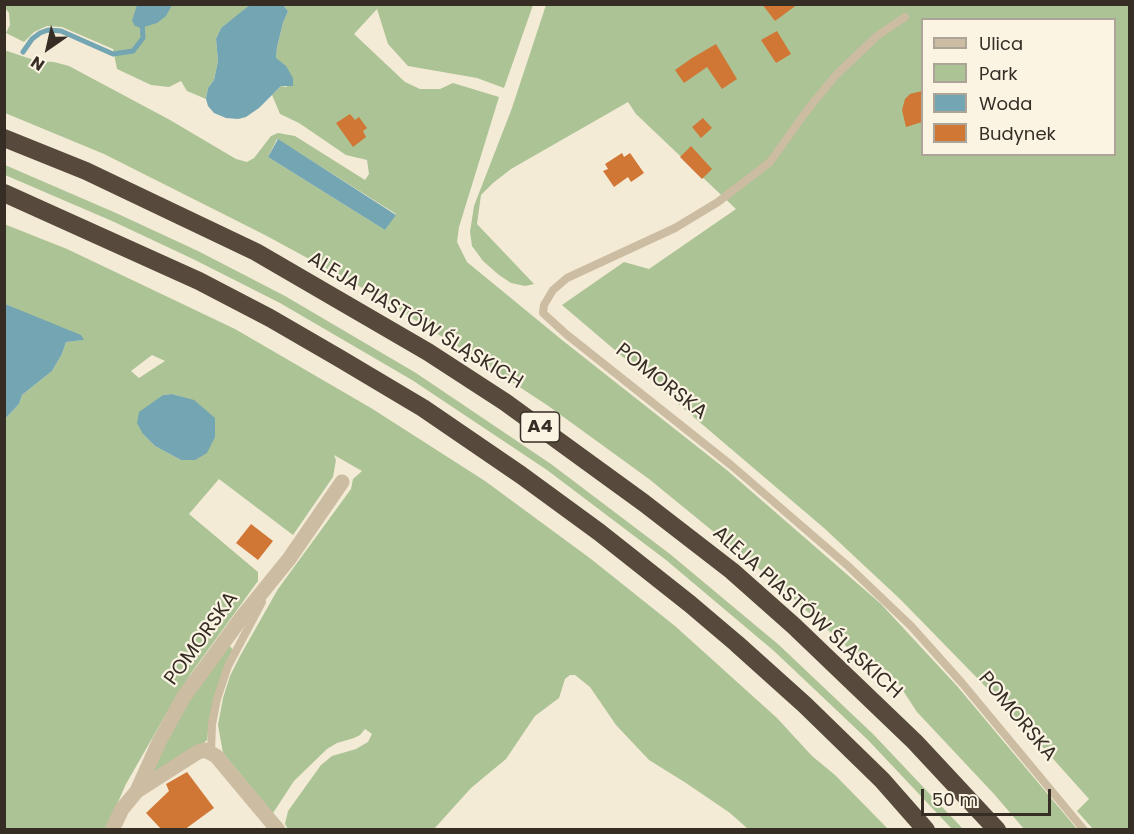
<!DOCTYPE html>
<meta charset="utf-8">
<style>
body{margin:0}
#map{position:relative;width:1134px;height:834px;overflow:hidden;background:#f3ebd6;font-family:Poppins,sans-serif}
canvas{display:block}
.frame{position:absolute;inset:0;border:6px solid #362d25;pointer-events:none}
.legend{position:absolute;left:921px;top:18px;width:195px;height:138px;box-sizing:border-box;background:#fbf4e3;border:2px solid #aca497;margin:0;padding:8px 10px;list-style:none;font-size:18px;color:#362d25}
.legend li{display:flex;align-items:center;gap:12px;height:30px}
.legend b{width:30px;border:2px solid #aca497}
.north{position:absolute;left:18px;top:18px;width:60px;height:60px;-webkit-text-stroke:4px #fbf4e3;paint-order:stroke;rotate:214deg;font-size:16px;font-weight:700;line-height:24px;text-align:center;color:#362d25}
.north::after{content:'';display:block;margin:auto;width:21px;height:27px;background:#362d25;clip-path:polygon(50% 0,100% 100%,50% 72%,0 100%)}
.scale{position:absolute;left:921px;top:789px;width:130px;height:27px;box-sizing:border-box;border:3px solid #362d25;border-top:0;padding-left:8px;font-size:18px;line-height:21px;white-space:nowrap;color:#362d25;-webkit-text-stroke:4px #fbf4e3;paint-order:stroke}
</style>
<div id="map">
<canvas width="1134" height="834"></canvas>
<div class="frame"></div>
<ul class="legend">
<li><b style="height:8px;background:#ccbca2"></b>Ulica</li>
<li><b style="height:16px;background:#acc395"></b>Park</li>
<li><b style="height:16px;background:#73a5b2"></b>Woda</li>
<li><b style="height:16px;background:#d17736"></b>Budynek</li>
</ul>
<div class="north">N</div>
<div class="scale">50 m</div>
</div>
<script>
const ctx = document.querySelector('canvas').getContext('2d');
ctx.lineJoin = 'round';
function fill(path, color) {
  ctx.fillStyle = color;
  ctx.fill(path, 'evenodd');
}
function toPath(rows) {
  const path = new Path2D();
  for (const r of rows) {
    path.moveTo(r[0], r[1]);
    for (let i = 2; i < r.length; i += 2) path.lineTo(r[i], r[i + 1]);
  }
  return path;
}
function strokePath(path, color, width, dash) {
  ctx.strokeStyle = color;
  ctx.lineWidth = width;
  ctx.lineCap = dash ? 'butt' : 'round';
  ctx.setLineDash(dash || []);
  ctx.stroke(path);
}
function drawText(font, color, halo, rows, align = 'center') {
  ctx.font = font + ' Poppins,sans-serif';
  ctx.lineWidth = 4.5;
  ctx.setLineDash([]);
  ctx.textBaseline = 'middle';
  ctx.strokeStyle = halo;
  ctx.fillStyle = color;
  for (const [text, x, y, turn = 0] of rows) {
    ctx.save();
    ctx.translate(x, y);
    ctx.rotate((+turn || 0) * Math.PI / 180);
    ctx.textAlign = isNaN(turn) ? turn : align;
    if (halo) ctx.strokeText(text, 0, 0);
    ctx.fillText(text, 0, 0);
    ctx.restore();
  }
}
fill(toPath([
 [4,5,251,5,221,28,216,39,218,61,214,80,208,88,206,99,187,91,181,81,169,87,151,85,117,69,113,49,62,27,47,26,34,32,24,42,6,33,10,25,9,13,5,8],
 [283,5,533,5,504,88,477,78,408,66,388,44,377,9,354,34,405,82,420,89,440,89,453,83,499,97,459,227,457,242,467,262,562,340,728,471,881,604,957,686,1077,829,1024,829,994,794,917,712,896,680,886,670,847,647,769,577,649,479,547,405,457,346,368,291,265,235,104,154,5,113,4,50,37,61,54,62,69,66,170,120,236,159,247,162,254,158,271,136,278,133,295,136,365,180,369,174,367,160,346,155,299,123,280,114,272,95,281,86,287,87,276,58,277,47,283,23,288,11],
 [277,139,396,214,385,230,268,157],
 [546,5,1129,5,1129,829,1093,829,1077,811,1089,799,1021,723,901,600,824,528,562,305,624,262,649,269,736,209,636,114,628,102,511,169,493,183,481,195,477,224,534,284,525,286,511,283,499,275,483,261,472,246,470,232,474,206,512,108],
 [922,20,1114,20,1114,154,922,154],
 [5,165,116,213,198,251,285,296,416,373,551,464,670,554,779,645,873,734,963,829,952,829,868,740,774,651,666,560,547,470,412,380,280,303,193,259,112,221,5,175],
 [4,224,67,249,235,329,371,408,485,481,591,559,675,626,777,718,812,756,835,775,888,829,748,829,730,813,686,783,649,760,616,725,590,687,575,675,570,675,565,679,559,698,535,716,506,759,471,788,434,829,288,829,285,824,288,811,321,765,332,756,356,749,368,742,372,734,365,729,360,735,354,738,337,743,327,749,294,781,273,813,223,753,218,725,223,698,230,676,240,656,278,589,351,489,353,479,362,471,334,455,336,460,333,477,293,535,219,479,189,514,258,572,258,581,192,672,166,714,126,784,106,829,5,828,5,419,19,404,22,395,52,371,62,354,66,342,83,340,5,304],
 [152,355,165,361,139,378,131,371],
 [172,394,183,397,181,460,155,446,143,434,157,400,163,395],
 [229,645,233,650,209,724,207,740,203,744,157,773,147,771,178,712]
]), '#acc395');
fill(toPath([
 [251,4,283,5,288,11,283,23,277,47,276,58,286,66,293,78,293,86,281,86,259,108,246,117,238,119,226,118,214,113,208,106,206,99,208,88,214,80,218,61,216,39,221,28],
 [137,5,172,4,172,5,166,16,157,23,141,28,135,26,132,21],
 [278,139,396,215,385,230,268,157],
 [5,304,81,335,84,340,66,342,62,354,52,371,22,395,19,404,5,419],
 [172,394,194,400,215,418,215,437,207,453,195,460,181,460,155,446,143,434,137,423,139,412,163,395]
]), '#73a5b2');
strokePath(toPath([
 [23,52,32,39,40,33,48,30,61,31,113,54,133,51,143,38,142,21]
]), '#73a5b2', 5);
fill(toPath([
 [762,4,798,4,775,21],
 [777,31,791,54,776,63,761,40],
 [716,44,737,79,722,89,707,67,684,83,675,70,692,58],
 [922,91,922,122,906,127,902,110,905,99,910,94],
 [350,114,355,120,359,117,367,128,363,131,366,137,353,147,336,123],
 [703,118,712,128,701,138,692,127],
 [691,146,712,169,702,179,680,157],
 [622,153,624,157,630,153,644,173,631,182,628,177,614,187,603,171,608,169,605,164],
 [251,524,273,541,258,560,236,543],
 [187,772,214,808,184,830,162,830,146,813,169,791,166,784]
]), '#d17736');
strokePath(toPath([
 [905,17,877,36,835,76,808,109,770,162,718,202,675,228,567,278,553,290,544,305,543,313,566,334,731,465,848,566,911,626,962,683,1084,830],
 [211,752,212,724,217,699,228,666,262,602]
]), '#ccbca2', 8);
strokePath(toPath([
 [137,791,198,752,205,750,216,756,278,830],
 [112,830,122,809,137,791,159,742,183,698,242,617,289,559,342,482]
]), '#ccbca2', 15);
strokePath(toPath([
 [4,138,86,171,256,252,428,352,505,402,644,503,732,571,794,626,915,742,997,830],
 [4,193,199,281,270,318,339,358,423,408,521,475,599,532,690,604,736,643,805,705,882,780,926,830]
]), '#57493b', 18);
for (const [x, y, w] of [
 [540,427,39]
]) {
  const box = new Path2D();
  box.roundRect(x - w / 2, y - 15, w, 30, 4.5);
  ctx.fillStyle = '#fbf4e3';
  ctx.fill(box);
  strokePath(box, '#362d25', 1.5);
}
drawText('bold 18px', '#362d25', null, [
 ["A4",540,427]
]);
drawText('20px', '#362d25', '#fbf4e3', [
 ["ALEJA PIASTÓW ŚLĄSKICH",415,321,31],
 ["POMORSKA",661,382,38],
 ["ALEJA PIASTÓW ŚLĄSKICH",807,613,42],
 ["POMORSKA",202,639,-54],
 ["POMORSKA",1017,717,50]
]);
</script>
